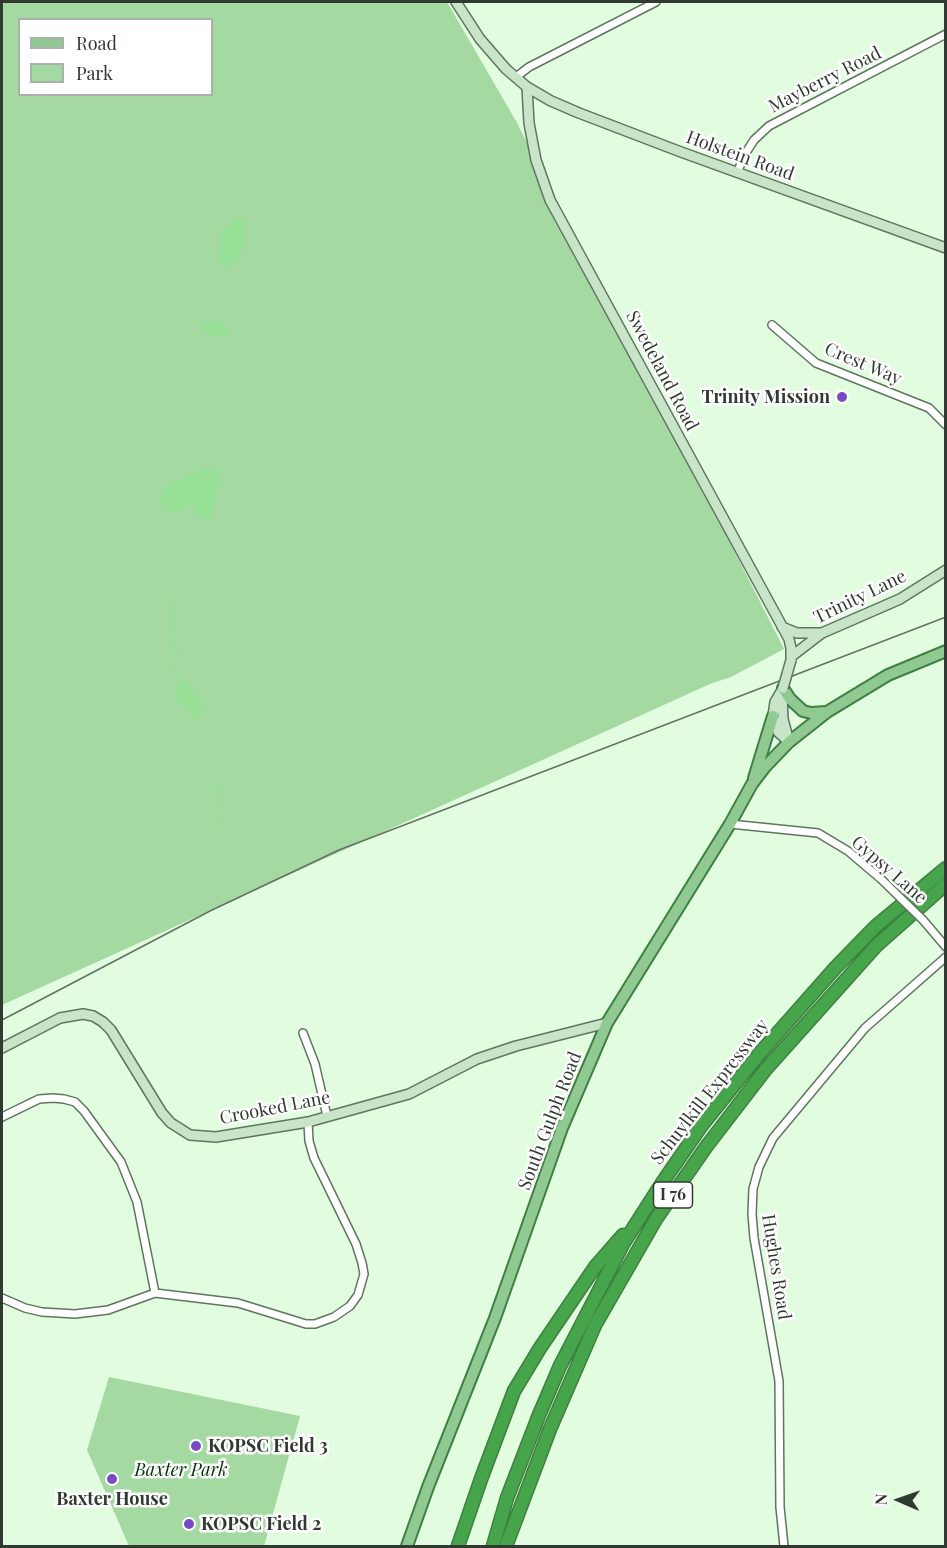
<!DOCTYPE html>
<style>
body{margin:0}
#map{position:relative;width:947px;height:1548px;overflow:hidden;background:#e2fce0;font-family:"Playfair Display",serif}
canvas{display:block}
.frame{position:absolute;inset:0;border:3px solid #303a30;pointer-events:none}
.legend{position:absolute;left:18px;top:18px;width:195px;height:78px;box-sizing:border-box;background:#fff;border:2px solid #acb0ac;margin:0;padding:8px 10px;list-style:none;font-size:18px;color:#303a30}
.legend li{display:flex;align-items:center;gap:12px;height:30px}
.legend b{width:30px;border:2px solid #acb0ac}
.north{position:absolute;left:869px;top:1470px;width:60px;height:60px;-webkit-text-stroke:4px #fff;paint-order:stroke;rotate:272deg;font-size:16px;font-weight:700;line-height:24px;text-align:center;color:#303a30}
.north::after{content:'';display:block;margin:auto;width:21px;height:27px;background:#303a30;clip-path:polygon(50% 0,100% 100%,50% 72%,0 100%)}
</style>
<div id="map">
<canvas width="947" height="1548"></canvas>
<div class="frame"></div>
<ul class="legend">
<li><b style="height:8px;background:#90c992"></b>Road</li>
<li><b style="height:16px;background:#a4d9a2"></b>Park</li>
</ul>
<div class="north">N</div>
</div>
<script>
const ctx = document.querySelector('canvas').getContext('2d');
ctx.lineJoin = 'round';
function fill(path, color) {
  ctx.fillStyle = color;
  ctx.fill(path, 'evenodd');
}
function toPath(rows) {
  const path = new Path2D();
  for (const r of rows) {
    path.moveTo(r[0], r[1]);
    for (let i = 2; i < r.length; i += 2) path.lineTo(r[i], r[i + 1]);
  }
  return path;
}
function strokePath(path, color, width, dash) {
  ctx.strokeStyle = color;
  ctx.lineWidth = width;
  ctx.lineCap = dash ? 'butt' : 'round';
  ctx.setLineDash(dash || []);
  ctx.stroke(path);
}
function drawText(font, color, halo, rows, align = 'center') {
  ctx.font = font + ' "Playfair Display",serif';
  ctx.lineWidth = 5;
  ctx.setLineDash([]);
  ctx.textBaseline = 'middle';
  ctx.strokeStyle = halo;
  ctx.fillStyle = color;
  for (const [text, x, y, turn = 0] of rows) {
    ctx.save();
    ctx.translate(x, y);
    ctx.rotate((+turn || 0) * Math.PI / 180);
    ctx.textAlign = isNaN(turn) ? turn : align;
    if (halo) ctx.strokeText(text, 0, 0);
    ctx.fillText(text, 0, 0);
    ctx.restore();
  }
}
fill(toPath([
 [2,2,447,2,516,121,784,649,731,677,710,684,2,1005],
 [20,20,212,20,212,94,20,94],
 [109,1377,300,1416,264,1546,129,1546,87,1450]
]), '#a4d9a2');
fill(toPath([
 [240,218,246,222,244,242,239,259,230,266,221,265,219,256,223,231,235,221],
 [212,320,226,325,228,331,226,336,213,336,201,329,203,323],
 [213,468,219,474,219,483,211,516,205,519,195,515,194,501,175,514,166,511,160,500,165,488,196,472],
 [181,679,198,697,203,709,199,719,194,719,190,709,180,704,177,700,178,681]
]), '#97e196');
strokePath(toPath([
 [170,598,173,607,171,630,175,631,172,637,177,654,173,658,174,667,177,678],
 [216,784,221,830]
]), '#97e196', 2);
const street = toPath([
 [516,77,529,67,656,2],
 [737,173,745,154,754,140,769,126,946,34],
 [772,325,816,363,929,408,946,425],
 [730,824,818,833,848,851,881,879],
 [923,920,946,947],
 [303,1033,315,1064,327,1116],
 [2,1117,39,1099,53,1098,64,1099,75,1102,84,1111,121,1162,137,1202,155,1293],
 [2,1298,25,1308,42,1312,75,1314,108,1310,155,1293,238,1303,306,1324,315,1324,334,1317,350,1306,358,1295,364,1274,362,1263,356,1244,314,1158,309,1141,308,1122],
 [784,1546,780,1507,779,1381,754,1238,752,1214,753,1189,759,1167,773,1138,865,1028,946,957]
]);
const secondary = toPath([
 [456,2,480,39,506,69,527,87,551,101,579,113,681,152,946,248],
 [527,87,529,123,536,160,550,200,789,639,791,648,791,660],
 [782,627,797,633,821,633],
 [792,656,822,633,900,599,946,570],
 [782,690,775,702,773,716,778,732,789,742],
 [782,691,783,719,789,742],
 [2,1048,60,1018,83,1014,93,1016,103,1022,111,1030,162,1113,171,1123,190,1135,216,1137,308,1122,409,1094,477,1059,516,1046,607,1023]
]);
const primary = toPath([
 [783,688,790,699,803,711,811,713,827,712],
 [754,778,773,716],
 [407,1546,428,1487,495,1318,562,1128,607,1023,730,824,752,784,765,767,789,742,827,712,888,675,946,651]
]);
const highway = toPath([
 [458,1546,481,1479,514,1391,540,1348,559,1320,595,1267,623,1235],
 [493,1546,507,1498,539,1415,560,1366,623,1244,662,1183,702,1125,760,1053,836,967,876,926,946,868],
 [506,1546,550,1429,595,1325,656,1219,706,1147,766,1069,876,946,946,884]
]);
strokePath(street, '#5f755e', 10);
strokePath(secondary, '#5f755e', 12);
strokePath(primary, '#3e8041', 14);
strokePath(highway, '#3e8041', 15);
strokePath(street, '#fff', 7);
strokePath(secondary, '#c8e4c9', 9);
strokePath(primary, '#90c992', 10);
strokePath(highway, '#46a54a', 12);
strokePath(toPath([
 [2,1020,210,911,339,850,946,617]
]), '#637162', 1.5);
const streetBridge = toPath([
 [881,879,923,920]
]);
const secondaryBridge = toPath([
 [783,688,791,660]
]);
strokePath(streetBridge, '#5f755e', 10, []);
strokePath(secondaryBridge, '#5f755e', 12, []);
strokePath(streetBridge, '#fff', 7);
strokePath(secondaryBridge, '#c8e4c9', 9);
for (const [x, y, r, color] of [
 [842,397,6,"#764bc4"],
 [196,1446,6,"#764bc4"],
 [112,1479,6,"#764bc4"],
 [189,1524,6,"#764bc4"]
]) {
  const dot = new Path2D();
  dot.arc(x, y, r, 0, 2 * Math.PI);
  ctx.fillStyle = color;
  ctx.fill(dot);
  strokePath(dot, '#fff', 2);
}
for (const [x, y, w] of [
 [673,1195,39]
]) {
  const box = new Path2D();
  box.roundRect(x - w / 2, y - 13, w, 26, 4.5);
  ctx.fillStyle = '#fff';
  ctx.fill(box);
  strokePath(box, '#303a30', 1.5);
}
drawText('bold 16px', '#303a30', null, [
 ["I 76",673,1195]
]);
drawText('18px', '#303a30', '#fff', [
 ["Mayberry Road",825,80,-27],
 ["Holstein Road",740,156,20],
 ["Crest Way",863,364,23],
 ["Swedeland Road",662,371,62],
 ["Trinity Lane",860,597,-26],
 ["Gypsy Lane",889,870,41],
 ["Schuylkill Expressway",710,1092,-52],
 ["Crooked Lane",275,1108,-11],
 ["South Gulph Road",550,1121,-69],
 ["Hughes Road",776,1267,81]
]);
drawText('bold 18px', '#303a30', '#fff', [
 ["Trinity Mission",830,397,"right"],
 ["KOPSC Field 3",208,1446],
 ["Baxter House",112,1499,"center"],
 ["KOPSC Field 2",201,1524]
], 'left');
drawText('italic 18px', '#003504', '#fff', [
 ["Baxter Park",181,1470]
]);
</script>
